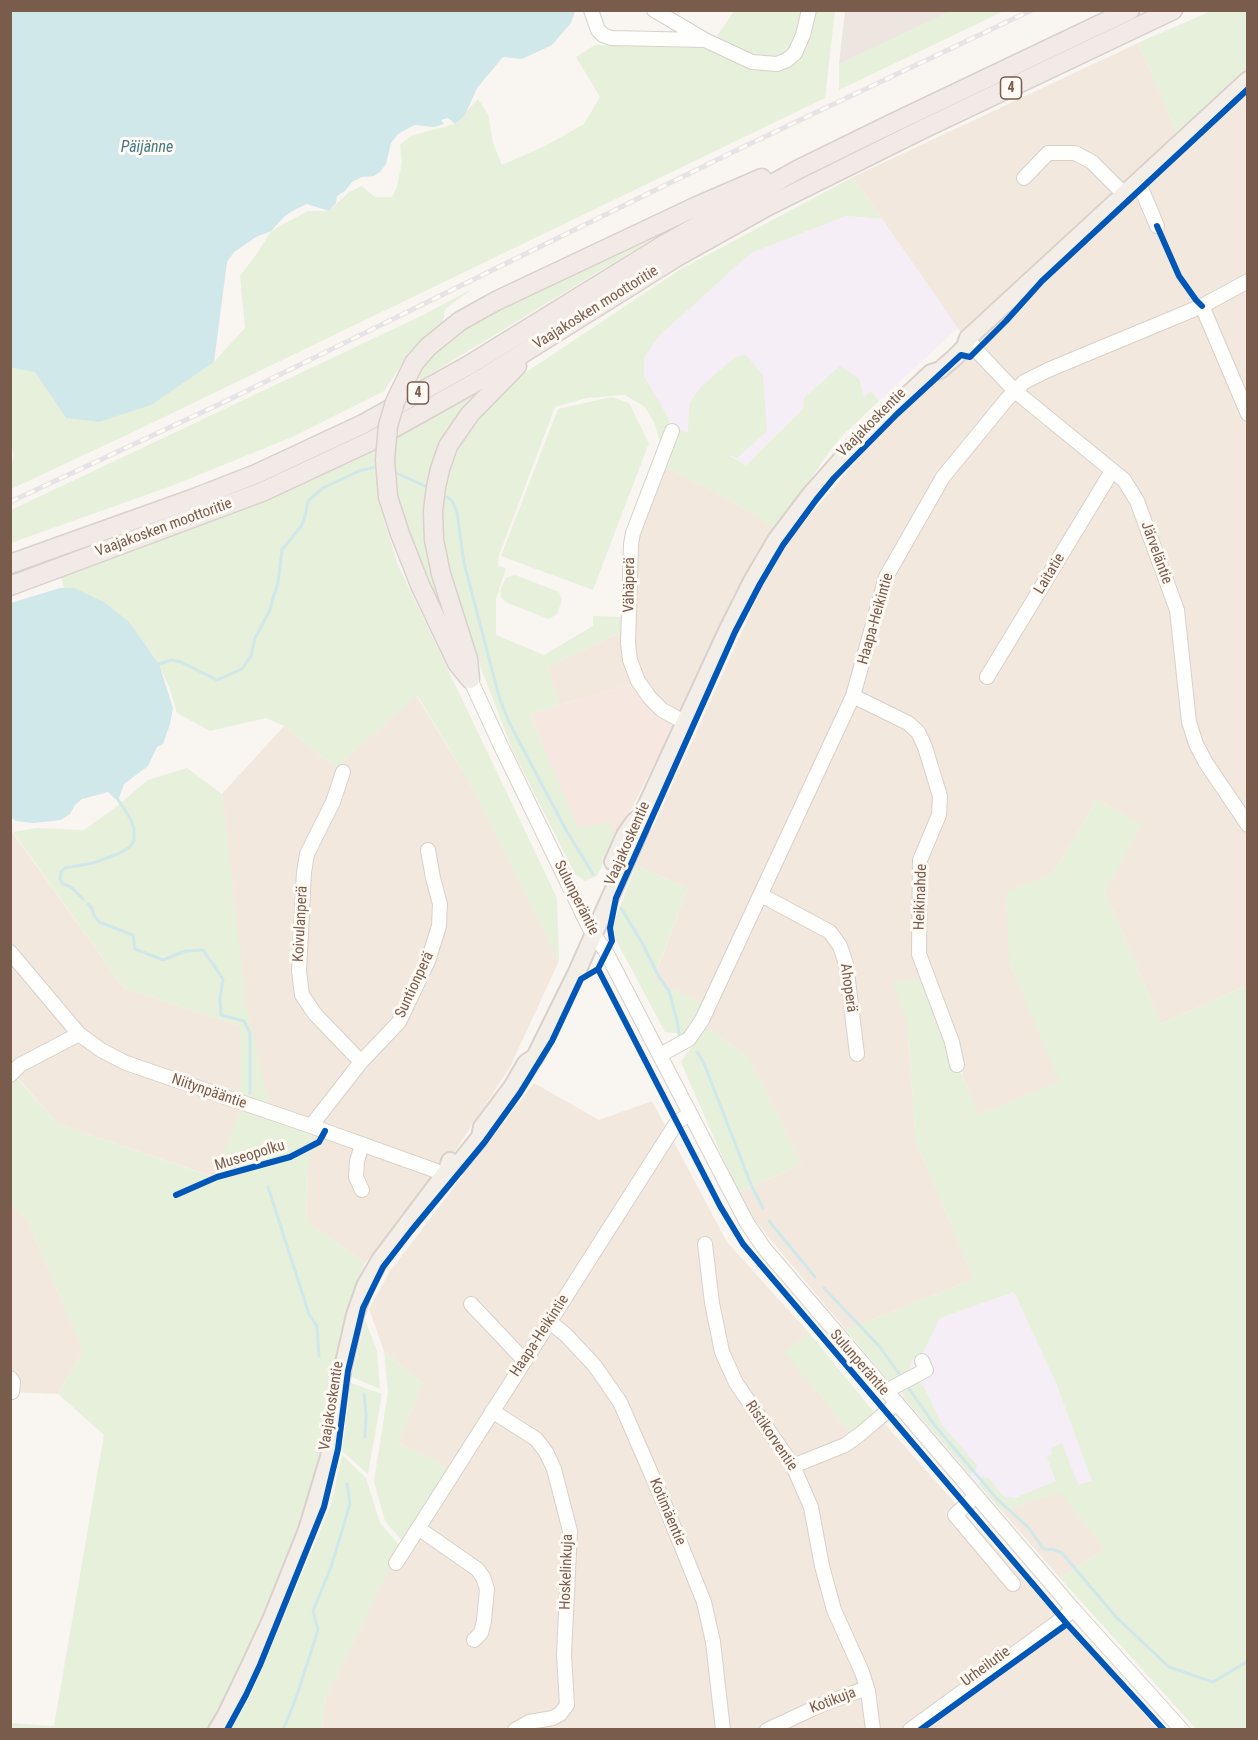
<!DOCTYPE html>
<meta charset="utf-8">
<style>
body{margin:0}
#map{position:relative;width:1258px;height:1740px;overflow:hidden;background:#f9f5f0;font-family:"Roboto Condensed",sans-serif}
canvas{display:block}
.frame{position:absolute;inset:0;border:12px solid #7a5c4d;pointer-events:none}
</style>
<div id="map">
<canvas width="1258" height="1740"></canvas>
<div class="frame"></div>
</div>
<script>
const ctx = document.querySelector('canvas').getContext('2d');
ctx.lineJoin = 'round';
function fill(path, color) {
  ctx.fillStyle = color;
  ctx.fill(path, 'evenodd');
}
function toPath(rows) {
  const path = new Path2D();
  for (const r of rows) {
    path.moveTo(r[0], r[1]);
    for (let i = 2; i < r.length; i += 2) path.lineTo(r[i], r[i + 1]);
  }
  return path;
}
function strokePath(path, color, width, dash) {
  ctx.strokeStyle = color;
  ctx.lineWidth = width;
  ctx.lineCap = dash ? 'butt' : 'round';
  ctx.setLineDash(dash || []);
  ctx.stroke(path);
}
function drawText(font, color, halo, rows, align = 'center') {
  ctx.font = font + ' "Roboto Condensed",sans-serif';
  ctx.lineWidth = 6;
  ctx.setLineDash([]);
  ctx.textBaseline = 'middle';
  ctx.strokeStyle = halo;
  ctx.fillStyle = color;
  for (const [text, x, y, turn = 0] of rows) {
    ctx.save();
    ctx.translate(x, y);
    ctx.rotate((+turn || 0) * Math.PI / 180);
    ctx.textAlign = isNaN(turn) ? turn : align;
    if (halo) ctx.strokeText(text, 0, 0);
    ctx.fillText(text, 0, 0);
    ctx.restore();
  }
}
fill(toPath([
 [1138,43,1185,151,1247,94,1247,985,1161,1024,1105,891,1141,825,1097,799,1054,872,1009,962,1060,1082,978,1115,963,1076,955,1043,894,983,907,1022,916,1142,974,1279,846,1330,756,1222,738,1193,802,1164,749,1058,706,1026,712,1008,653,980,688,889,636,865,763,585,793,535,963,336,853,177],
 [666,467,728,499,776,529,733,596,679,715,664,707,643,678,636,660,633,643,638,535],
 [623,631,633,684,559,705,548,667],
 [416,695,472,787,559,961,510,1067,446,1165,365,1263,306,1221,308,1173,314,1128,214,1177,58,1124,11,1070,10,829,124,988,240,1026,240,1094,246,1006,222,794,284,726,336,768],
 [534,1083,599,1120,652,1101,727,1242,810,1334,784,1351,857,1441,882,1421,1157,1729,322,1730,326,1699,392,1562,456,1473,398,1442,423,1384,384,1351,369,1309,390,1271],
 [11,1204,28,1221,83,1351,58,1394,12,1392,11,1377],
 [1059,1491,1105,1549,1060,1578,1002,1511]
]), '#f2e8de');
fill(toPath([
 [633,684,675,723,616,839,578,829,530,715,559,705]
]), '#f6e8e1');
fill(toPath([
 [845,11,952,11,839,64]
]), '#ede5e0');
fill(toPath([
 [846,216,882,219,958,328,879,401,871,392,836,424,803,409,746,465,678,428,670,421,659,401,644,377,644,358,658,337,751,253],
 [1014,1292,1056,1383,1093,1481,1002,1511,978,1487,889,1381,899,1379,912,1360,921,1356,940,1318]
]), '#f6eef6');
fill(toPath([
 [952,10,1004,11,839,90,839,64],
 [734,11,835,11,825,98,133,432,11,489,11,465,14,456,10,435,10,369,12,368,35,371,66,418,214,362,245,328,240,276,258,252,271,231,308,211,329,211,349,192,362,186,375,197,392,197,397,187,402,162,400,145,410,136,455,124,478,99,488,114,493,143,502,165,545,146,584,124,600,97,576,57,595,45,694,48,716,38],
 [1211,11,1247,11,1247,70,1178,135,1138,43],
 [853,177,882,219,846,216,751,253,658,337,644,358,644,376,659,401,670,421,661,447,655,424,645,407,625,395,587,398,555,407,499,555,498,566,506,568,496,599,496,635,544,655,593,626,593,616,623,617,623,631,548,667,559,705,530,715,578,828,609,822,616,839,597,876,585,881,575,874,512,749,457,605,443,539,442,503,448,470,474,421,497,396,525,373,681,269],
 [677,224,422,379,407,390,419,369,433,353,472,322],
 [472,289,445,309,443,322,412,349,384,391,292,437,174,485,11,543,11,510,421,316],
 [746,355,763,375,767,431,737,458,726,454,746,465,803,409,804,398,840,366,859,379,864,397,871,391,879,401,843,435,832,448,776,529,728,499,666,467,678,428,688,433,689,404,701,387,735,357],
 [485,387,431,487,463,659,383,499,380,507,398,565,557,898,559,961,472,787,417,695,336,768,284,726,266,718,210,731,177,713,169,686,153,654,74,588,64,588,61,576,265,500,347,463,371,452],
 [612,397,629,403,649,443,593,590,501,556,558,409],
 [515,575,559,592,562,600,557,614,549,619,505,602,501,597,500,591,506,578],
 [187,768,222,794,247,1008,271,1112,240,1095,240,1026,124,988,13,832,36,828,84,830,116,807,148,780],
 [1097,799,1142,825,1105,891,1161,1024,1247,985,1247,1729,1196,1729,1060,1578,1105,1549,1059,1492,1002,1511,979,1485,982,1477,989,1478,1003,1496,1015,1498,1056,1481,1047,1457,1052,1454,1051,1448,1062,1443,1078,1485,1092,1481,1056,1383,1014,1292,940,1318,921,1356,912,1360,908,1372,899,1379,889,1381,846,1330,974,1279,916,1142,907,1022,893,983,926,977,956,1067,963,1076,978,1115,1059,1082,1009,962,1006,892,1054,872],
 [636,865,688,889,653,979,702,1003,685,1034,665,1032,616,940,614,928,616,917],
 [706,1026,749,1058,802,1164,738,1193,681,1062],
 [10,1070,58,1124,213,1177,243,1104,315,1129,308,1173,306,1221,365,1263,347,1314,322,1456,302,1527,223,1712,211,1729,11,1729,11,1723,54,1726,104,1435,58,1394,83,1351,28,1221,11,1204],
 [365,1320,377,1351,380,1389,352,1377],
 [810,1334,877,1416,853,1436,783,1351],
 [384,1351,423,1384,398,1442,452,1470,403,1542,385,1521,374,1481,388,1392],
 [917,1382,923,1385,942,1425,977,1465,976,1471,970,1474,904,1398,902,1390],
 [351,1383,382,1394,368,1474,342,1451],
 [342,1455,366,1478,380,1523,400,1546,326,1699,322,1729,231,1730,251,1695,331,1505]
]), '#e7f0db');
fill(toPath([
 [11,10,575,10,575,11,571,23,552,45,522,59,503,57,477,88,465,115,455,124,448,118,441,120,444,124,434,127,415,125,407,129,398,134,391,143,386,164,380,172,374,176,362,177,352,182,345,191,337,196,336,203,329,211,307,204,296,209,285,216,271,231,256,237,234,252,227,262,214,362,151,405,99,422,66,418,35,372,12,368,11,369],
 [60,588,74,588,104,602,129,622,159,664,173,708,170,724,163,744,157,747,148,766,124,784,119,798,115,799,108,792,82,799,75,805,70,814,61,820,33,823,16,821,10,817,11,603]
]), '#d0e8ea');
strokePath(toPath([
 [396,473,425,486],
 [447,497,452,501,457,512,464,563,500,700,510,724,566,830,593,874],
 [159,664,171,660,181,662,217,680,242,669,251,656,255,638,269,612,278,582,282,550,302,525,305,516,308,501,323,488,359,471,375,467],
 [83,899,71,887,63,884,60,879,61,872,65,868,93,863,118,854,130,847,134,841,134,829,130,818,117,798],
 [88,904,92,908,94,915,99,922,133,935,135,949,163,960,185,951,203,950,223,979,220,999,221,1015,244,1021,250,1033,250,1093],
 [621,908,641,941,658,975,669,991,677,1021,680,1039],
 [697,1052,703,1061,752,1187,763,1208],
 [268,1187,309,1314,317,1326,319,1356],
 [769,1221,815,1277],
 [824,1288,880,1347,902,1378],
 [907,1386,936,1427,998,1500,1028,1527,1042,1547,1047,1550,1052,1549,1062,1553,1116,1617,1169,1667,1213,1682,1248,1661],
 [364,1394,366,1415,365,1437],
 [283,1730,296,1698,318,1630,313,1611,331,1567,350,1504,347,1484]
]), '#d0e8ea', 3);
const minor = toPath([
 [591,10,598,30,603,35,611,38,703,40],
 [654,10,705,40,752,62,777,64,787,60,795,53,803,35,809,10],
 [1024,178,1048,153,1075,153,1092,162,1124,194],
 [1136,183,1141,188,1157,226],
 [1202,306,1248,414],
 [968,338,976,350,1015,391,1124,480,1137,501,1177,610,1189,722,1196,744,1206,763,1248,825],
 [672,431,633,533,631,544,628,643,630,660,638,681,650,698,662,710,686,723],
 [987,677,1112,471],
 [470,679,500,744,590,929,606,952,747,1223,764,1248,1073,1609,1182,1730],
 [853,696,908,723,918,732,925,747,940,796,939,815,920,860,919,954,952,1042,957,1065],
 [343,772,333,802,307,854,304,872,299,971,302,995,315,1014,361,1062],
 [761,895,830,932,840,946,846,964,857,1054],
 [10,952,79,1034,101,1050,126,1063,311,1126,445,1174],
 [660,1055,689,1039,702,1020,853,696,886,577,943,477,1007,399,1024,382,1048,370,1202,306,1248,281],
 [10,1075,20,1065,79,1034],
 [311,1126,361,1062,399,1022,428,961,439,926,440,904,433,878,428,850],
 [362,1145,357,1161,356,1177,362,1190],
 [705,1244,712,1303,722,1352,736,1383,793,1466,811,1507,822,1566,834,1610,862,1672,868,1691,873,1730],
 [471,1304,524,1360],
 [550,1322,566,1335,595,1366,620,1402,664,1503,704,1602,713,1642,723,1730],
 [10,1378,13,1382,12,1392],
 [886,1391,926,1370,922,1361],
 [492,1411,536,1439,546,1452,554,1469,570,1531,564,1654,567,1705,560,1714,553,1718,529,1722,515,1730],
 [793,1466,845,1445,859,1435,897,1403],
 [976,1496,955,1515,1013,1584],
 [418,1528,477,1569,483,1577,487,1589,484,1621,481,1633,474,1640],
 [396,1563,677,1122,690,1114],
 [767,1730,823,1704,867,1688],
 [910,1730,1062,1619,1073,1609]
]);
const major = toPath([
 [613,862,625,835,634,822,639,818],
 [447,1171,457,1166,480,1137,482,1127,512,1087,526,1063,535,1057,576,974,641,828,641,817,728,629,752,581,776,540,810,495,854,445,931,373,940,370,954,358,965,347,968,338,1248,80],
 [217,1730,226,1715,250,1665,271,1620,307,1530,329,1457,343,1367,355,1315,365,1286,380,1260,447,1171,450,1161]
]);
const highway = toPath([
 [460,321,496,301,697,206,762,178],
 [387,484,388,497,400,534,420,585,457,663,469,678],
 [10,564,192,499,256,474,363,424,469,365,665,244,799,169,893,123,1130,10],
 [10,586,262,492,369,442,485,377,675,258,768,206,921,130,1173,10],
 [470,679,468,659,441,574,434,540,433,511,436,487,440,469,448,446,470,414,517,366]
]);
strokePath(minor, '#d7d1cb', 16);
strokePath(major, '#dad1cc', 20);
strokePath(highway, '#dad1cc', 21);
strokePath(minor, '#fefefd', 14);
strokePath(major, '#f3eee8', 16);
strokePath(highway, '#f2eae7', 18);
const rail = toPath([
 [10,502,224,402,739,149,1032,10]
]);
strokePath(rail, '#e6e3e7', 5);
strokePath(rail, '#fffaf3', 3, [9]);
const highwayBridge = toPath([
 [387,484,385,460,388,426,395,402,414,363,428,347,460,321]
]);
strokePath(highwayBridge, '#dad1cc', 21, []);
strokePath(highwayBridge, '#f2eae7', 18);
strokePath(toPath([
 [1157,226,1179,276,1196,300,1202,306],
 [598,969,720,1206,743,1244,1067,1624,1164,1730],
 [176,1195,217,1177,290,1157,319,1142,325,1131],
 [227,1730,246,1695,260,1665,324,1507,338,1449,348,1371,363,1308,383,1267,411,1231,484,1143,520,1093,552,1041,581,979,598,969,612,941,610,928,616,898,735,632,760,584,783,545,816,500,834,478,897,414,961,355,970,357,1006,321,1042,281,1248,89],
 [920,1730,1067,1624]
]), '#0057b8', 6);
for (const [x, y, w] of [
 [1011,88,21],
 [418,393,21]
]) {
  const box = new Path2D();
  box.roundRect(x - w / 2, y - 11, w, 22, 4.5);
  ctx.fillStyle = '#fffaf3';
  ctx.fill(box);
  strokePath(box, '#7a5c4d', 1.5);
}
drawText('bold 14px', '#7a5c4d', null, [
 ["4",1011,88],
 ["4",418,393]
]);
drawText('15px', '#7a5c4d', '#fffaf3', [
 ["Vaajakosken moottoritie",596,308,-32],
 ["Vaajakoskentie",872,423,-45],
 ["Vaajakosken moottoritie",164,528,-20],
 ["Järveläntie",1156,553,70],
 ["Laitatie",1050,574,-59],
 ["Vähäperä",630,585,-89],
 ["Haapa-Heikintie",876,619,-74],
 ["Vaajakoskentie",628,844,-66],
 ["Heikinahde",921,897,-88],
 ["Sulunperäntie",576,898,63],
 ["Koivulanperä",301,924,-87],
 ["Suntionperä",415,985,-65],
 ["Ahoperä",848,988,82],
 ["Niitynpääntie",209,1092,19],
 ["Museopolku",250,1156,-17],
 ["Haapa-Heikintie",540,1336,-57],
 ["Sulunperäntie",859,1363,49],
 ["Vaajakoskentie",332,1406,-81],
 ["Ristikorventie",771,1436,56],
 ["Kotimäentie",667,1512,67],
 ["Hoskelinkuja",567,1572,-88],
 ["Urheilutie",986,1667,-36],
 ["Kotikuja",833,1701,-21]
]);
drawText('italic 16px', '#437c86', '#fffaf3', [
 ["Päijänne",147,148]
]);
</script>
